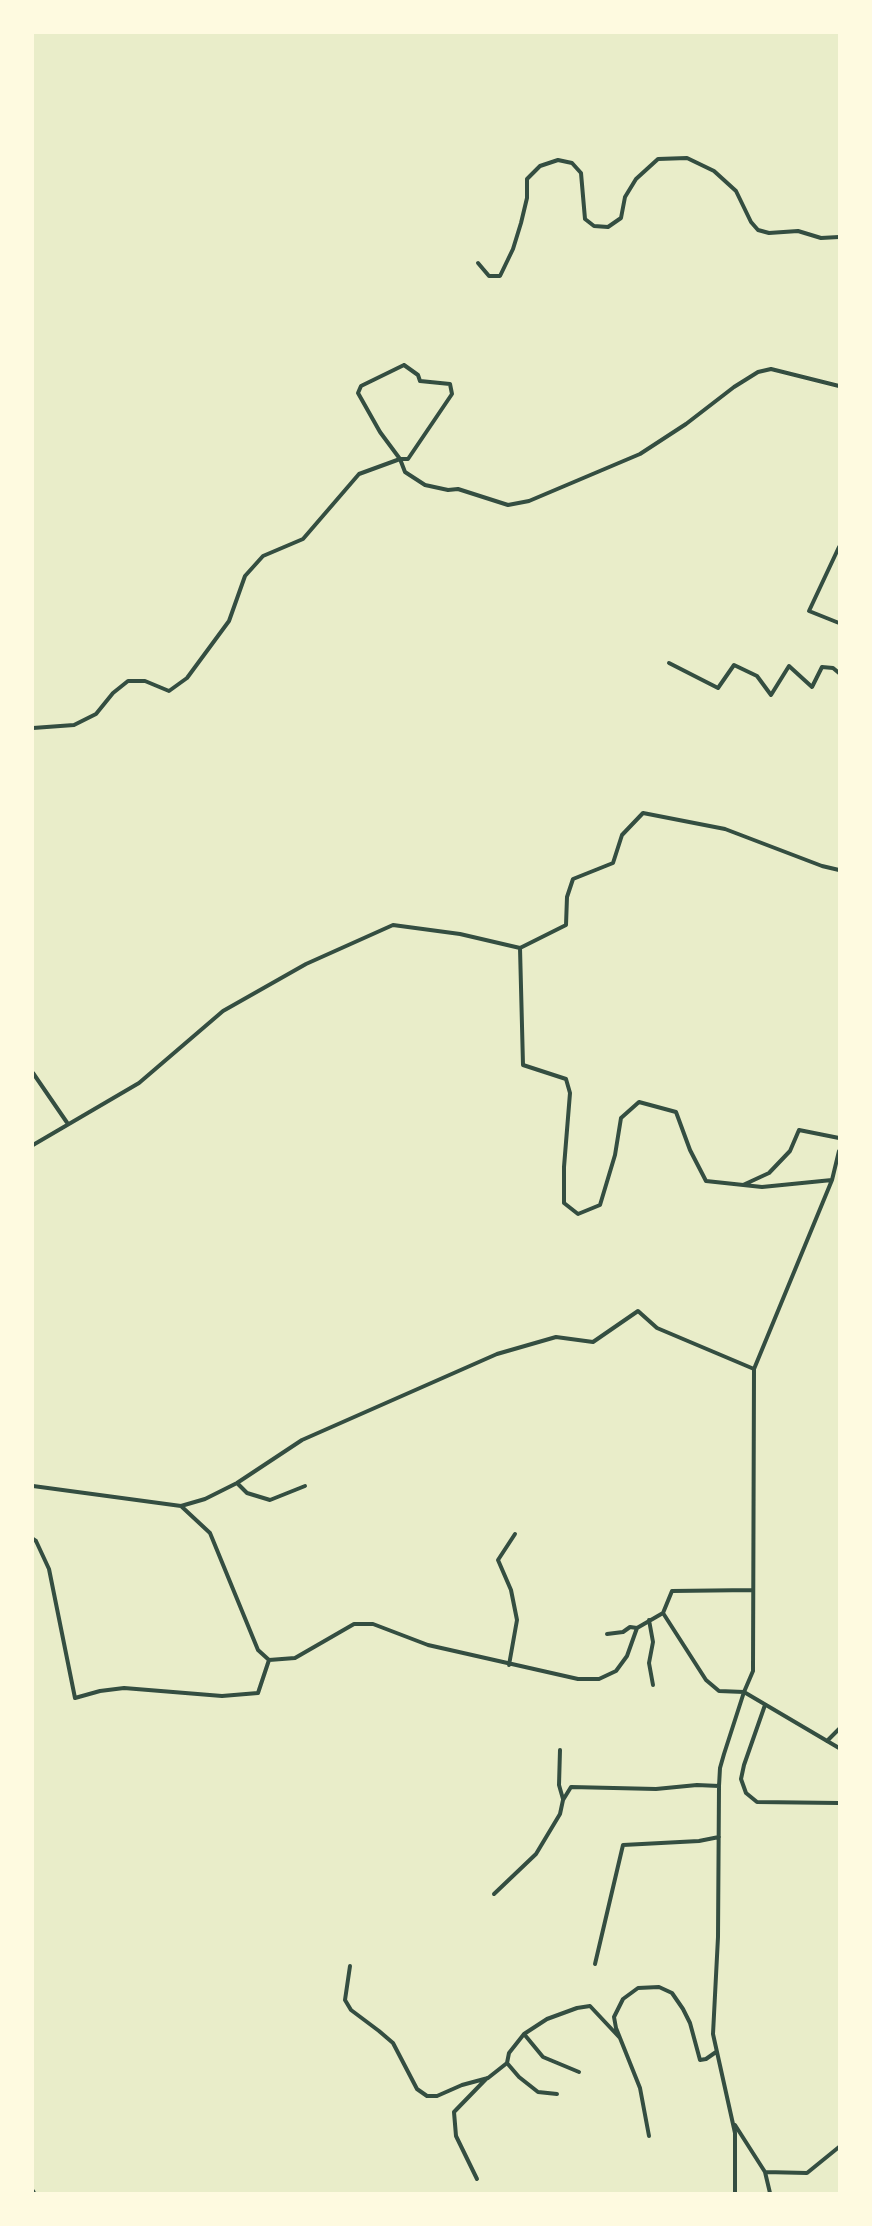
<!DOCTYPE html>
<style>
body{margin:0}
#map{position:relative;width:872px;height:2226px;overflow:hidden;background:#e9edc9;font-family:"Nunito Sans",sans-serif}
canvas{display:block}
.frame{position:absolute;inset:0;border:34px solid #fefae0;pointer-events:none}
</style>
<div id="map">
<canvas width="872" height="2226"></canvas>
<div class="frame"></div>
</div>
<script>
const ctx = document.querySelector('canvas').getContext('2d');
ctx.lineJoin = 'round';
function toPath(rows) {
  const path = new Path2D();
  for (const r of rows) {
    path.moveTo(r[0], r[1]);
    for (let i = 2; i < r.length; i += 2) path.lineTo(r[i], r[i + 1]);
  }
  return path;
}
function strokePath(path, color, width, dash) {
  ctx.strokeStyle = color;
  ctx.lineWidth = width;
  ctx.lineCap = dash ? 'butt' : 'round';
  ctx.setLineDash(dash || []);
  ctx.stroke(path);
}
strokePath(toPath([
 [478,263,489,276,500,276,513,249,521,223,527,198,527,179,540,166,558,160,572,163,581,173,585,219,594,226,608,227,621,218,625,197,636,179,658,159,687,158,714,171,736,191,751,222,758,230,769,233,798,231,821,238,839,237],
 [404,365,418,375,420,381,450,384,452,394,408,459,400,459,380,432,358,393,361,386,404,365],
 [839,547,809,611,839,623],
 [669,663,718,688,734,665,757,676,771,695,789,666,812,687,822,667,833,668,839,673],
 [33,728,74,725,96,714,113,693,128,681,145,681,169,691,187,678,229,621,245,576,263,556,303,539,359,474,400,459,405,472,425,485,448,490,458,489,508,505,529,501,640,454,686,424,734,387,758,372,771,369,839,386],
 [520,948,523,1065,566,1079,570,1093,564,1167,564,1203,578,1214,600,1205,615,1155,621,1118,639,1102,676,1112,690,1150,706,1181,762,1187,832,1180],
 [33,1073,68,1124],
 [33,1145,139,1083,223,1011,306,964,393,925,460,934,520,948,566,925,567,897,573,879,613,863,622,835,643,813,725,829,822,866,839,870],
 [743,1185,769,1173,790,1151,799,1130,839,1138],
 [237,1483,247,1493,270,1500,305,1486],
 [33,1486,181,1506,205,1499,237,1483,302,1440,497,1354,556,1337,593,1342,638,1311,657,1328,754,1369],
 [181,1506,210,1533,258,1650,269,1660,295,1658,354,1624,373,1624,428,1645,578,1679,599,1679,616,1671,627,1656,637,1628,663,1613,706,1680,719,1691,744,1692,839,1748],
 [33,1539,36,1541,49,1569,75,1698,100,1691,124,1688,222,1696,258,1693,269,1660],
 [663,1613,672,1591,753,1590],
 [649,1620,653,1642,649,1663,653,1685],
 [607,1634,623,1632,630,1627,637,1628],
 [509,1665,517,1620,511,1590,498,1560,515,1534],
 [765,1705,744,1765,741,1779,746,1793,757,1802,839,1803],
 [827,1741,839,1729],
 [560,1750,559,1785,563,1799],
 [494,1894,536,1854,560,1814,563,1800,571,1787,656,1789,697,1785,719,1786],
 [595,1964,623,1845,699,1841,719,1837],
 [350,1966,345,2000,351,2010,379,2031,393,2043,417,2089,427,2096,437,2096,462,2085,488,2078,507,2063,509,2053,524,2034,547,2019,577,2008,590,2006,620,2038],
 [524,2034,543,2057,579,2072],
 [507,2063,519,2077,538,2092,557,2094],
 [735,2125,765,2172,770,2193],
 [649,2136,640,2088,616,2028,614,2017,623,1999,638,1988,659,1987,672,1993,683,2009,690,2023,700,2060,706,2059,716,2052],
 [765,2172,807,2173,839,2147],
 [477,2179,456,2136,454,2112,487,2078],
 [33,2191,34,2193],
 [735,2193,735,2133,713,2034,718,1937,719,1786,720,1768,724,1754,744,1692,753,1671,754,1369,832,1180,839,1151]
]), '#344e41', 4);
</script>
